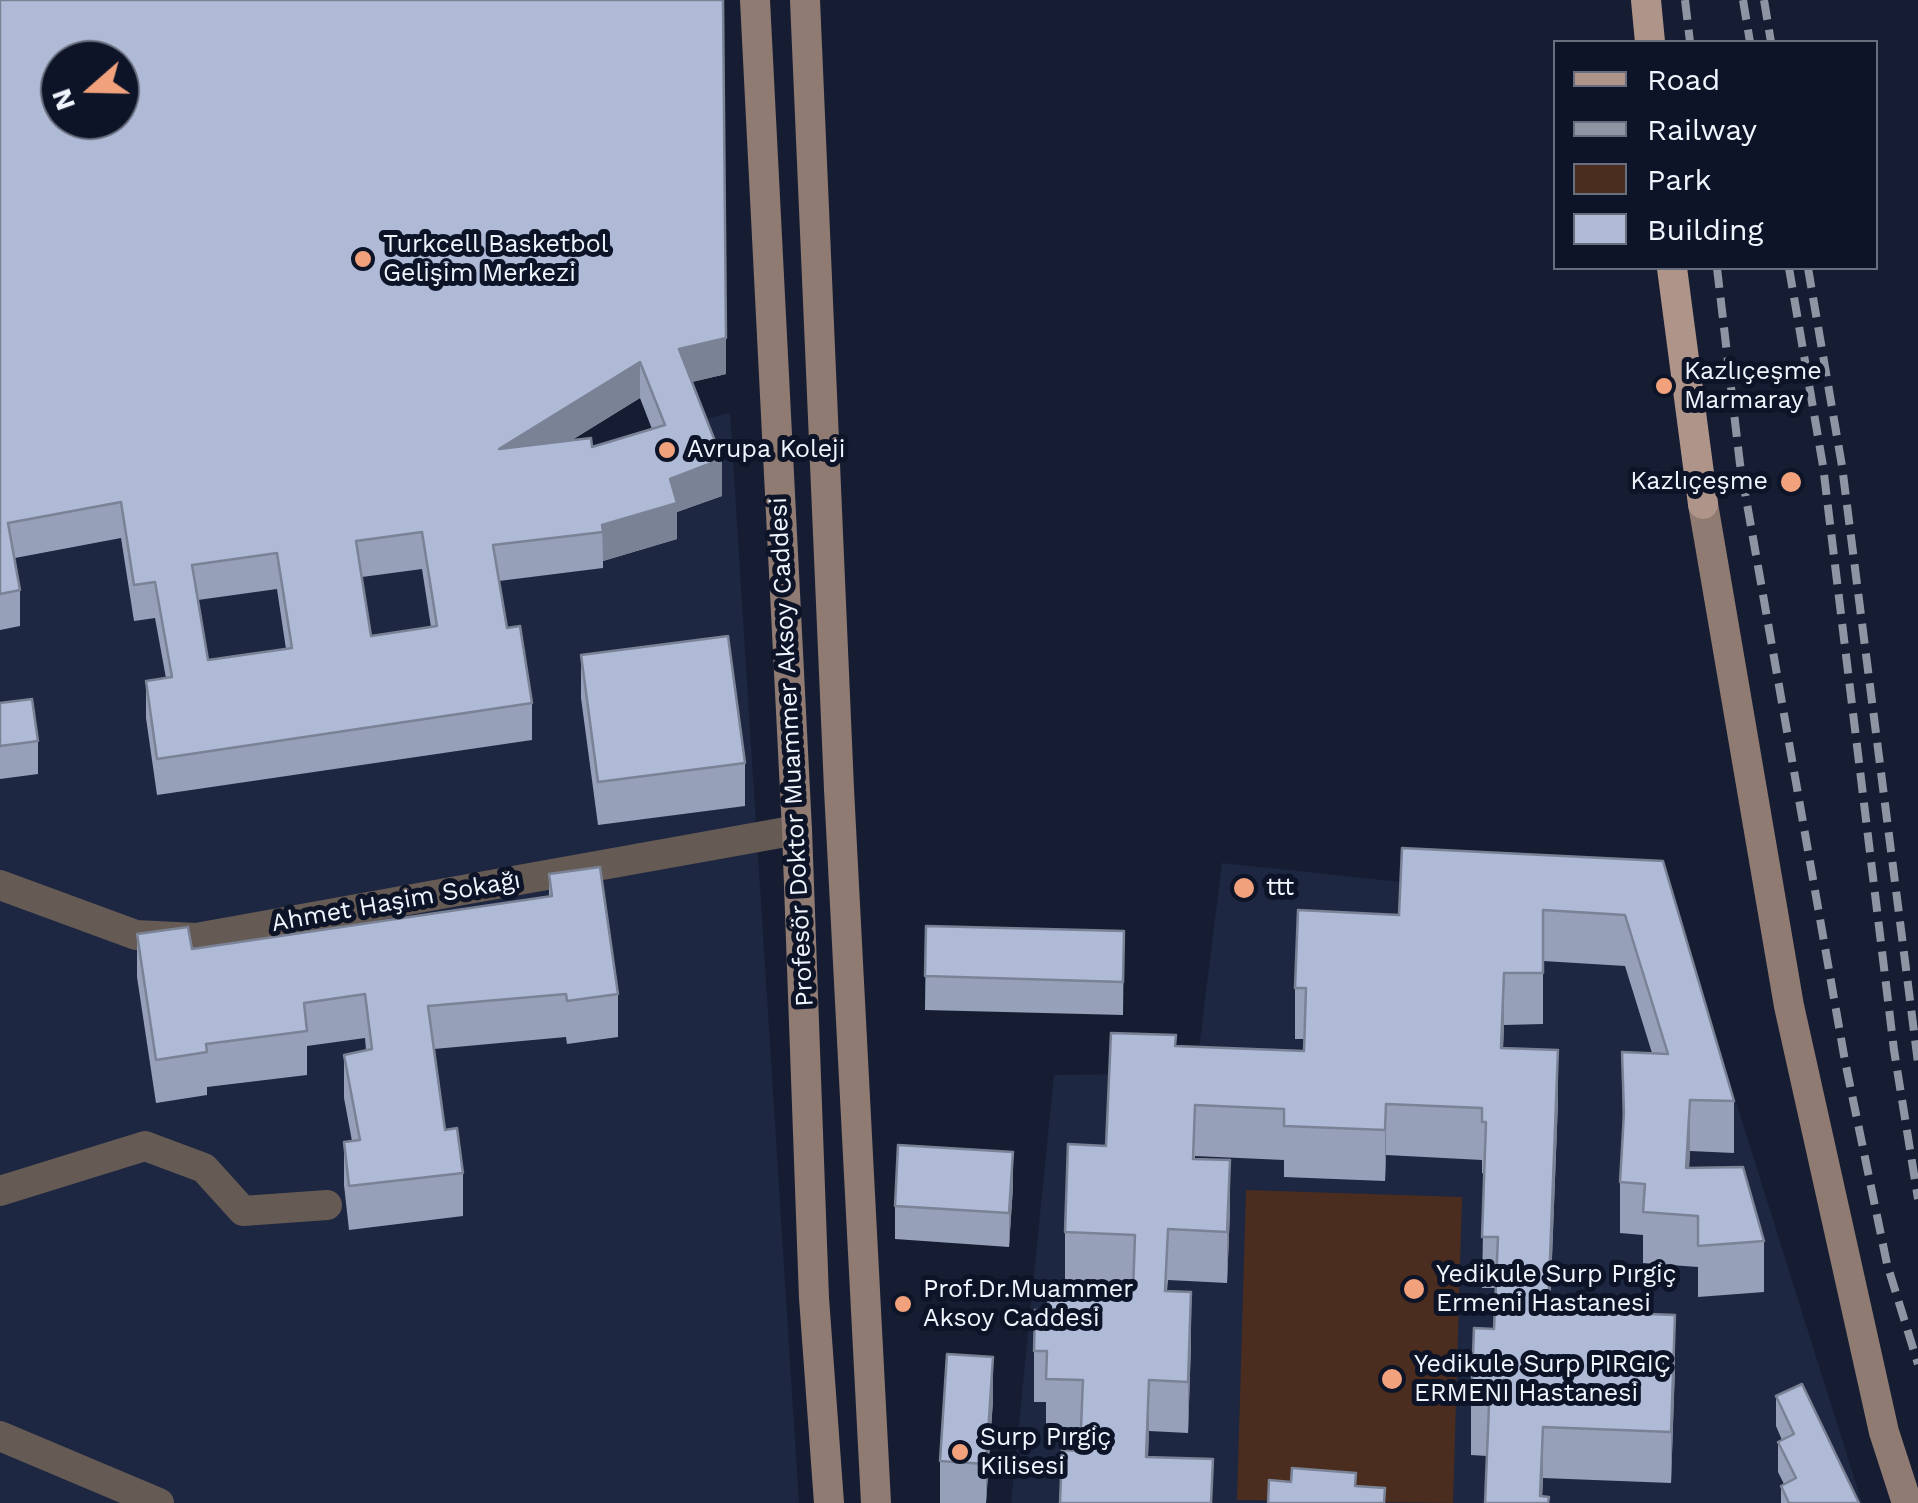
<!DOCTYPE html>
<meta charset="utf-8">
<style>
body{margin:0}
#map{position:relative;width:1918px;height:1503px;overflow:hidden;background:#161d32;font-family:"Work Sans",sans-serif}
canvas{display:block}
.legend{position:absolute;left:1553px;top:40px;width:325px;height:230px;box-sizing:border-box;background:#0d1428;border:2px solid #686e7d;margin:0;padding:12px 18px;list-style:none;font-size:30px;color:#f0f4fd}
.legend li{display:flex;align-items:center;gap:20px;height:50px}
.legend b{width:50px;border:2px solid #686e7d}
.north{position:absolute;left:40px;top:40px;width:100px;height:100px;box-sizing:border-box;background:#0d1428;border:2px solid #686e7d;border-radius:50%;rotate:250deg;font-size:28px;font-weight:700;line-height:40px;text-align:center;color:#f0f4fd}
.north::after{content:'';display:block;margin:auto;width:35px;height:45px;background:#f1a17b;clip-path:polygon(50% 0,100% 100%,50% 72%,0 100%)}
</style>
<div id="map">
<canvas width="1918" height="1503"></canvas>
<ul class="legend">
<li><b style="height:12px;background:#af9589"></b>Road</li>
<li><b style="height:12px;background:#8e94a2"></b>Railway</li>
<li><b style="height:28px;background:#4a2d1f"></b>Park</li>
<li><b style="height:28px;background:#afbad7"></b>Building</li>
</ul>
<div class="north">N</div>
</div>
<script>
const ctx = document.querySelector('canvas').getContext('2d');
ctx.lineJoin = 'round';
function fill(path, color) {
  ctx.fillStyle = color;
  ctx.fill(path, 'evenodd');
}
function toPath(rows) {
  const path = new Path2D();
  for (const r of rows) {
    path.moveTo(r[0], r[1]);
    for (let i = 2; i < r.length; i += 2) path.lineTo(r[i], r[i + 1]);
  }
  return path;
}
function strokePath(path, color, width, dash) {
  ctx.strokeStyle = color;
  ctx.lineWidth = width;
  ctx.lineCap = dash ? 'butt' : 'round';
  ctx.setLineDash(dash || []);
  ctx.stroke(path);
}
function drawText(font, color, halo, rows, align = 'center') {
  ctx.font = font + ' "Work Sans",sans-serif';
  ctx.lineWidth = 10;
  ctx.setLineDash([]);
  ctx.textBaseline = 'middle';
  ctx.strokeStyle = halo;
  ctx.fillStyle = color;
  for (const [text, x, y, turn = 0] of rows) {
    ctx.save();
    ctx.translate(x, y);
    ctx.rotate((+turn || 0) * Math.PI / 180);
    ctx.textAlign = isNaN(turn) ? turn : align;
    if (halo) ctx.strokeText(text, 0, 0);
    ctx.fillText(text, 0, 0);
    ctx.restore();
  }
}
fill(toPath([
 [730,413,799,1503,0,1503,0,553,491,469],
 [1222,863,1676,911,1862,1503,1011,1503,1054,1075,1196,1073]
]), '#1d2741');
fill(toPath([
 [1246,1190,1462,1197,1453,1503,1237,1500]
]), '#4a2d1f');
strokePath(toPath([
 [0,885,136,935,196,938,797,830],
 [0,1191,145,1146,204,1168,243,1211,327,1205],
 [0,1436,159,1503]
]), '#665a54', 30);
strokePath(toPath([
 [755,0,797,830,814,1298,829,1503],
 [805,0,839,789,876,1503],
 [1703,504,1789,1006,1884,1432,1907,1503]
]), '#907b72', 30);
strokePath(toPath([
 [1646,0,1650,42],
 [1672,268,1703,504]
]), '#af9589', 30);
strokePath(toPath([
 [1685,0,1690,42],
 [1743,0,1750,42],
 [1764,0,1771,42],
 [1717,268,1740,464,1845,1061,1887,1264,1918,1364],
 [1789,268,1823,466,1894,1050,1918,1199],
 [1808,268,1842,466,1918,1063]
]), '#8e94a2', 8, [20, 10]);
fill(toPath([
 [0,0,726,374,692,382,722,496,677,512,677,539,603,561,603,568,499,581,507,628,532,703,532,740,157,795,146,718,146,681,166,678,155,618,134,621,121,538,15,558,20,590,20,626,0,630],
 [640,398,652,429,592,447,572,440],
 [422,569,431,627,371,636,362,577],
 [277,589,286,649,208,660,198,600],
 [581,655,745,763,745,806,598,825,581,698],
 [0,703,38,741,38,774,0,779],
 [1663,861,1734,1101,1734,1153,1690,1151,1689,1168,1764,1241,1764,1292,1698,1297,1698,1267,1643,1263,1643,1235,1620,1233,1620,1182,1623,1131,1622,1052,1652,1053,1625,966,1543,961,1543,1024,1504,1025,1503,1048,1558,1101,1550,1310,1675,1366,1671,1483,1543,1478,1542,1496,1549,1503,1487,1456,1471,1455,1471,1404,1494,1329,1496,1288,1482,1288,1484,1174,1482,1173,1482,1160,1386,1155,1385,1181,1284,1177,1284,1160,1195,1156,1195,1159,1230,1211,1227,1283,1168,1280,1167,1291,1191,1344,1188,1433,1149,1431,1148,1457,1213,1503,1080,1451,1081,1431,1046,1430,1046,1402,1034,1402,1034,1351,1048,1310,1133,1291,1133,1286,1065,1284,1065,1232,1106,1146,1176,1046,1304,1051,1304,1039,1295,1039,1295,988,1399,915],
 [549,874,618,994,618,1037,567,1044,566,1037,434,1049,445,1130,463,1173,463,1216,349,1230,344,1185,344,1142,352,1141,344,1098,344,1055,366,1050,365,1038,307,1046,307,1075,207,1087,207,1095,156,1103,137,977,137,934,192,949,549,896],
 [926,926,1124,931,1123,1015,925,1010],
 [1013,1186,1009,1247,895,1239,895,1206],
 [1776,1396,1859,1503,1781,1503,1781,1486,1784,1484,1778,1472,1778,1442,1782,1440,1776,1426],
 [993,1400,986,1503,940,1503,940,1461]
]), '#96a0b9');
fill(toPath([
 [726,338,726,374,679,385,679,349],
 [640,362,640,398,499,485,499,449],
 [722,459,722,496,677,512,677,539,603,561,602,525,670,479],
 [1504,973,1504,1025,1501,1099,1501,1048],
 [1558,1050,1558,1101,1548,1361,1548,1310],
 [1690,1100,1690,1151,1686,1219,1686,1168],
 [1386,1104,1386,1155,1385,1181,1385,1130],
 [1013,1152,1013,1186,1009,1247,1009,1213],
 [1230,1160,1230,1211,1227,1283,1227,1232],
 [1191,1292,1191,1344,1188,1433,1188,1382],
 [1675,1315,1675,1366,1671,1483,1671,1432],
 [993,1357,993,1400,986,1503,986,1464],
 [1149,1380,1149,1431,1146,1503,1146,1457],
 [1543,1427,1543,1478,1542,1503,1540,1503]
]), '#7a8296');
const building = toPath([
 [0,0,723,0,726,338,679,349,722,459,670,479,677,503,602,525,603,532,493,545,507,628,520,626,532,703,157,759,146,681,172,677,155,582,134,585,121,502,8,523,20,590,0,594,0,0],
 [60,60,120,60,120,120,60,120,60,60],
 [640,362,665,425,592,447,591,438,499,449,640,362],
 [422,532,437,626,371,636,356,541,422,532],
 [277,553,292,648,208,660,192,565,277,553],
 [728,636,745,763,598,782,581,655,728,636],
 [32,699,38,741,0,746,0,703,32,699],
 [1402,848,1663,861,1734,1101,1690,1100,1686,1168,1743,1167,1764,1241,1698,1246,1698,1216,1643,1212,1645,1184,1620,1182,1624,1113,1622,1052,1668,1054,1625,915,1543,910,1543,973,1504,973,1501,1048,1558,1050,1548,1310,1675,1315,1671,1432,1543,1427,1540,1496,1549,1497,1548,1503,1485,1503,1489,1405,1471,1404,1474,1328,1494,1329,1498,1237,1482,1237,1486,1122,1482,1122,1482,1108,1386,1104,1385,1130,1284,1126,1284,1109,1195,1105,1193,1159,1230,1160,1227,1232,1168,1229,1165,1291,1191,1292,1188,1382,1149,1380,1146,1457,1213,1459,1211,1503,1060,1503,1062,1450,1080,1451,1083,1380,1046,1379,1047,1351,1034,1351,1035,1310,1048,1310,1049,1288,1133,1291,1135,1235,1065,1232,1068,1144,1106,1146,1111,1033,1176,1035,1175,1046,1304,1051,1306,988,1295,988,1298,910,1399,915,1402,848],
 [600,867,618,994,567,1001,566,994,428,1006,445,1130,457,1128,463,1173,349,1186,344,1142,360,1140,344,1055,372,1049,365,994,304,1003,307,1031,206,1044,207,1052,156,1060,137,934,188,927,192,949,552,896,549,874,600,867],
 [926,926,1124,931,1123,982,925,976,926,926],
 [898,1145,1013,1152,1009,1213,895,1206,898,1145],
 [947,1354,993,1357,986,1464,940,1461,947,1354],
 [1802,1384,1859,1503,1789,1503,1781,1486,1796,1478,1778,1442,1794,1434,1776,1396,1802,1384],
 [1292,1468,1356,1473,1355,1486,1385,1488,1384,1503,1268,1503,1269,1480,1291,1482,1292,1468]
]);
fill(building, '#afbad7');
strokePath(building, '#7a8296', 2.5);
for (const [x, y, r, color] of [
 [363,259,10,"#f1a17b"],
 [1664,386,10,"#f1a17b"],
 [667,450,10,"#f1a17b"],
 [1791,482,12,"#f1a17b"],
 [1244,888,12,"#f1a17b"],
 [1414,1289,12,"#f1a17b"],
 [903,1304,10,"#f1a17b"],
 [1392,1379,12,"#f1a17b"],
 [960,1452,10,"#f1a17b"]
]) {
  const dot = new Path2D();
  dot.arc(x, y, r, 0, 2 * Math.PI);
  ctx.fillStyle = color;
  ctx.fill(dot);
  strokePath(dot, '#0d1428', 4);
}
drawText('25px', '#f0f4fd', '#0d1428', [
 ["Turkcell Basketbol",383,245],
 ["Gelişim Merkezi",383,274],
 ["Kazlıçeşme",1684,372],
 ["Marmaray",1684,401],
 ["Avrupa Koleji",687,450],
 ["Kazlıçeşme",1768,482,"right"],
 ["ttt",1266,888],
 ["Yedikule Surp Pırgiç",1436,1275],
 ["Ermeni Hastanesi",1436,1304],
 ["Prof.Dr.Muammer",923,1290],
 ["Aksoy Caddesi",923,1319],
 ["Yedikule Surp PIRGIÇ",1414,1365],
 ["ERMENI Hastanesi",1414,1394],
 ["Surp Pırgiç",980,1438],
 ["Kilisesi",980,1467]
], 'left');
drawText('25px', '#f0f4fd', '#0d1428', [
 ["Profesör Doktor Muammer Aksoy Caddesi",792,752,-93],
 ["Ahmet Haşim Sokağı",396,902,-10]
]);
</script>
